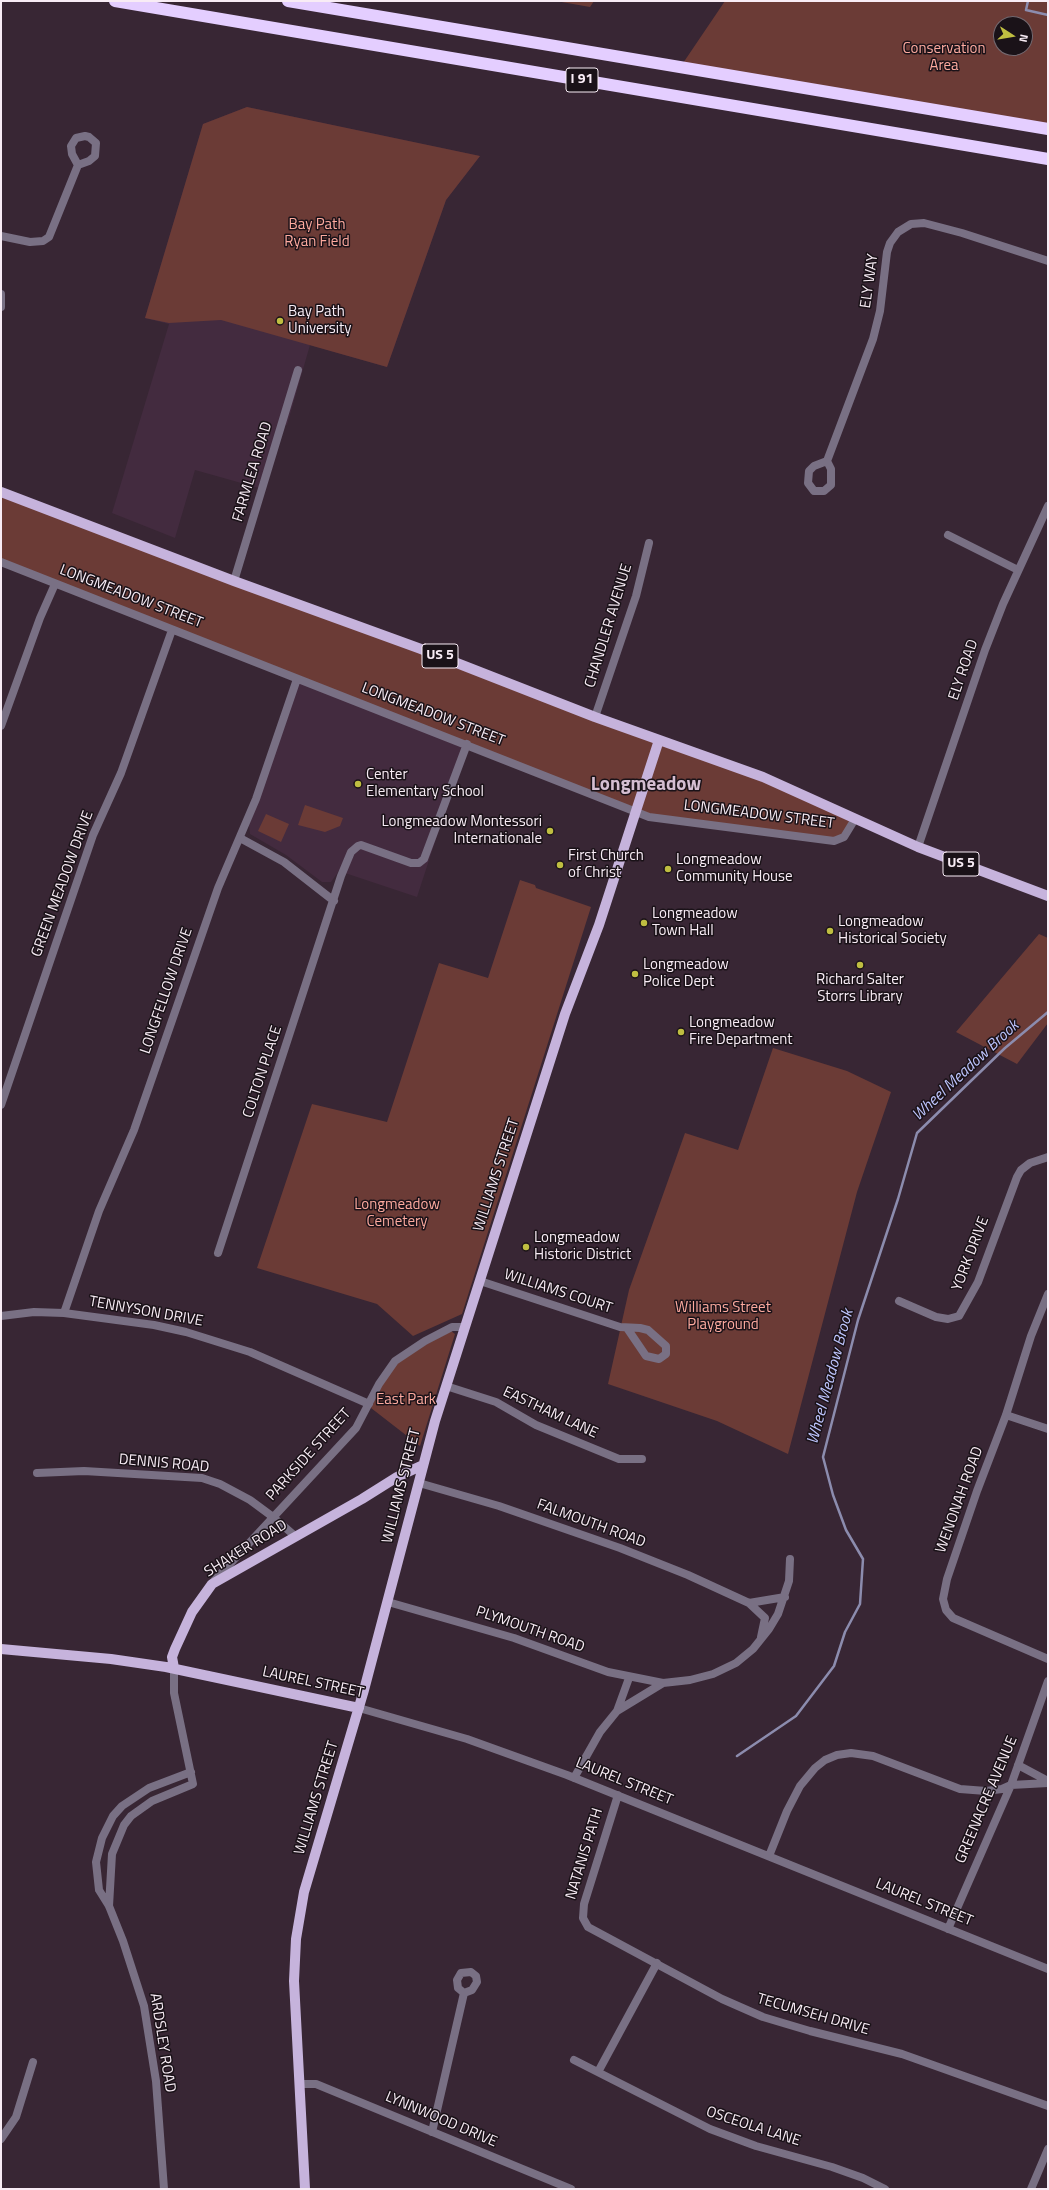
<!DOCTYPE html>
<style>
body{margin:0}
#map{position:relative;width:1049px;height:2190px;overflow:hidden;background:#382634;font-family:"Titillium Web",sans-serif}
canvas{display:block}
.frame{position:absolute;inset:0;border:2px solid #f8ecf5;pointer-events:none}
.north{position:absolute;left:993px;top:16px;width:40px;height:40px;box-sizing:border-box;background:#1a1218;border:1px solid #736970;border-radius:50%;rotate:102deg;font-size:11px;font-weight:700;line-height:16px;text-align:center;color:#f8ecf5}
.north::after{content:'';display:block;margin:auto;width:14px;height:18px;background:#bfbe41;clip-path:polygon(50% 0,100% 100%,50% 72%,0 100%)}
</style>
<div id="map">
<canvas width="1049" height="2190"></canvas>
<div class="frame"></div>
<div class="north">N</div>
</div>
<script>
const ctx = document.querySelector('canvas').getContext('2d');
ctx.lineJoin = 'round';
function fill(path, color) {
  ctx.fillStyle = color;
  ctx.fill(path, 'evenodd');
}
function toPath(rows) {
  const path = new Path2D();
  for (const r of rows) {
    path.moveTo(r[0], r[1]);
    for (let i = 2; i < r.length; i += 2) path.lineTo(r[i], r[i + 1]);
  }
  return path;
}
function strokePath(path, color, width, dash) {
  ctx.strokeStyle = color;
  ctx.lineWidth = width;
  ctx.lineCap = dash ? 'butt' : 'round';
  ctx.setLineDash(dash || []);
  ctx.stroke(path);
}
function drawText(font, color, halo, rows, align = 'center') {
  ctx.font = font + ' "Titillium Web",sans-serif';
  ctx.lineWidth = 3;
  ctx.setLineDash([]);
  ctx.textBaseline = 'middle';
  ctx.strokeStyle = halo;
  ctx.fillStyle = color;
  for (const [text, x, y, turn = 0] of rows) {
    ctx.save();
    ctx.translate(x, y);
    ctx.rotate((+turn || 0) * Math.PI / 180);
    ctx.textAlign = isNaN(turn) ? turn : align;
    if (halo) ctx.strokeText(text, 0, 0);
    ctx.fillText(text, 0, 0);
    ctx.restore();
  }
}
fill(toPath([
 [247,107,480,156,446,200,387,367,310,345,287,425,279,422,259,488,195,470,175,538,112,513,169,324,145,318,203,124],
 [297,679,467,744,417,897,339,871,331,882,322,882,286,855,250,834,249,825]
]), '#432b3f');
fill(toPath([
 [556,1,594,1,590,7],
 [725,1,1048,1,1048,133,677,72],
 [1001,24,1025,24,1025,48,1001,48],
 [247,107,480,156,446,200,387,367,221,320,169,323,145,318,203,124],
 [1,492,728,765,855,819,839,840,666,820,1,562],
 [305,805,343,818,340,826,325,832,298,825],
 [266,814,289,824,281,842,258,831],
 [520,880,535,885,536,888,591,907,462,1314,413,1336,377,1304,257,1268,312,1104,387,1122,439,963,488,978],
 [1039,934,1048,938,1048,1023,1017,1064,956,1032],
 [773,1048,847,1071,891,1092,857,1192,788,1454,717,1421,608,1384,629,1290,685,1133,738,1150],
 [451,1331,455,1334,420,1446,371,1408,385,1379,401,1358]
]), '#6b3b36');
strokePath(toPath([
 [1028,1,1026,10,1048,15],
 [737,1756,796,1716,834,1666,845,1632,860,1604,863,1559,846,1530,833,1495,823,1457,858,1320,898,1199,917,1133,1005,1048,1048,1012]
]), '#8c8cae', 2.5);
strokePath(toPath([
 [1,236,30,242,43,241,49,237,78,165,72,154,71,146,76,138,85,136,89,137,96,143,95,156,89,161,78,165],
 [1,294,1,307],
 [827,461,873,339,880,311,887,252,890,243,898,232,911,224,924,223,962,233,1048,261],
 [827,461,831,469,831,485,824,491,814,491,808,483,809,471,814,466,827,461],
 [948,535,1018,570],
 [1,562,649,817,834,841,844,837,855,819],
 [234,581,298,370],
 [595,717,636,596,649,543],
 [1,726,40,618,55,584],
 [240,838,284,862,334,901],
 [918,847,985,650,1003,604,1048,506],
 [1,1105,93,835,121,773,172,630],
 [218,1253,341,876,351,852,358,846,361,845,411,863,419,863,424,859,467,744],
 [480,1281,620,1327,640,1328,648,1330,666,1346,666,1354,659,1359,646,1356,627,1328],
 [1048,1294,1031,1336,1006,1415,977,1491,947,1579,943,1599,946,1610,953,1618,1048,1659],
 [899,1301,936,1317,948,1319,959,1316,978,1282,1017,1177,1021,1170,1030,1163,1048,1157],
 [64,1313,99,1211,134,1130,218,888,256,799,297,679],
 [1,1316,34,1312,64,1313,154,1325,186,1332,250,1352,369,1404],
 [446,1386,496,1402,536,1425,619,1459,642,1459],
 [1006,1415,1048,1429],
 [37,1473,84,1471,202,1478,220,1484,250,1500,273,1517,295,1536],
 [419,1483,499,1506,620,1548,688,1575,749,1603,785,1597],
 [214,1581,356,1428,379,1384,395,1361,425,1341,452,1327,464,1327],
 [388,1602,514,1638,608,1672,663,1683],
 [749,1603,765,1618,761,1637],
 [359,1708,467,1739,567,1775,1048,1969],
 [617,1711,629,1678],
 [1018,1765,1048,1781],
 [574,1778,600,1732,617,1711,663,1683,690,1680,713,1674,736,1663,753,1649,769,1629,778,1614,789,1581,790,1559],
 [618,1795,584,1904,583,1918,588,1927,722,1999,763,2017,810,2031,902,2054,1048,2106],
 [769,1856,787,1811,800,1786,815,1768,825,1760,837,1755,851,1753,873,1756,960,1789,986,1791,1002,1789,1011,1785,1048,1783],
 [109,1906,112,1854,124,1825,131,1816,152,1801,193,1784,174,1693,174,1668],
 [948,1929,1011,1785,1048,1681],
 [574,2060,710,2129,756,2146,832,2167,863,2178,885,2189],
 [598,2072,657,1963],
 [299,2084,316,2084,571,2189],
 [432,2132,464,1993,472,1990,477,1982,476,1976,471,1972,461,1973,457,1980,458,1988,464,1993],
 [1,2139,16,2117,33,2062],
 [164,2189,156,2081,144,2006,123,1941,109,1906,99,1890,96,1862,102,1838,113,1816,122,1806,149,1788,191,1772],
 [1031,2189,1048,2149]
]), '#797084', 8);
strokePath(toPath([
 [1,492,234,581,421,649,595,717,763,777,918,847,1048,896],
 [1,1649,111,1659,166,1667,359,1708],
 [174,1668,172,1657,175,1649,192,1612,212,1584,362,1499,397,1477,423,1465],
 [305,2189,294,1981,296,1939,304,1892,364,1690,435,1421,565,1014,599,925,659,740]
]), '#c6b3dc', 10);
strokePath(toPath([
 [115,1,1048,159],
 [288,1,1048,129]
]), '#e4ceff', 12);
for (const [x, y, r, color] of [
 [280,321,4,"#bfbe41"],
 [358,784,4,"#bfbe41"],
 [550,831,4,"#bfbe41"],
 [560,865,4,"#bfbe41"],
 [668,869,4,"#bfbe41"],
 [644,923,4,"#bfbe41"],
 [830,931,4,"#bfbe41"],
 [860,965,4,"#bfbe41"],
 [635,974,4,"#bfbe41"],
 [681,1032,4,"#bfbe41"],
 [526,1247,4,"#bfbe41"]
]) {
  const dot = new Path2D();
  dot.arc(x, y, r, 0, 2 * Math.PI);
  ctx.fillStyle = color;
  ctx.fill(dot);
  strokePath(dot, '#1a1218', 1.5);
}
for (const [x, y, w] of [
 [582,80,32],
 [440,656,36],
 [961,864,36]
]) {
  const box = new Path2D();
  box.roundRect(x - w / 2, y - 12, w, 24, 3);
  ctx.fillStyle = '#1a1218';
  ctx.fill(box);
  strokePath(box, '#f8ecf5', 1);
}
drawText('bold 14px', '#f8ecf5', null, [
 ["I 91",582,80],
 ["US 5",440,656],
 ["US 5",961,864]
]);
drawText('15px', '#fdaa9f', '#1a1218', [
 ["Conservation",944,49],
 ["Area",944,66],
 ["Bay Path",317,225],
 ["Ryan Field",317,242],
 ["Longmeadow",397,1205],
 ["Cemetery",397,1222],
 ["Williams Street",723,1308],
 ["Playground",723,1325],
 ["East Park",406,1400]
]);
drawText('15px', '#f8ecf5', '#1a1218', [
 ["ELY WAY",870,281,-82],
 ["FARMLEA ROAD",253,472,-73],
 ["LONGMEADOW STREET",131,597,21],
 ["CHANDLER AVENUE",609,626,-73],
 ["ELY ROAD",964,670,-71],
 ["LONGMEADOW STREET",433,715,21],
 ["LONGMEADOW STREET",759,815,7],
 ["GREEN MEADOW DRIVE",63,884,-70],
 ["LONGFELLOW DRIVE",167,991,-71],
 ["COLTON PLACE",263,1072,-72],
 ["WILLIAMS STREET",497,1175,-72],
 ["YORK DRIVE",971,1254,-69],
 ["WILLIAMS COURT",558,1292,18],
 ["TENNYSON DRIVE",146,1312,10],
 ["EASTHAM LANE",550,1413,25],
 ["PARKSIDE STREET",309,1455,-48],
 ["DENNIS ROAD",164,1464,5],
 ["WILLIAMS STREET",402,1486,-76],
 ["WENONAH ROAD",960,1500,-70],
 ["FALMOUTH ROAD",591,1524,20],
 ["SHAKER ROAD",246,1549,-32],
 ["PLYMOUTH ROAD",530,1630,19],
 ["LAUREL STREET",313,1683,12],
 ["LAUREL STREET",624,1782,22],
 ["WILLIAMS STREET",317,1798,-73],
 ["GREENACRE AVENUE",987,1800,-67],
 ["NATANIS PATH",585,1854,-73],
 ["LAUREL STREET",924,1903,22],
 ["TECUMSEH DRIVE",813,2015,16],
 ["ARDSLEY ROAD",162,2043,81],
 ["LYNNWOOD DRIVE",441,2120,23],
 ["OSCEOLA LANE",753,2127,18]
]);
drawText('15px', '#f8ecf5', '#1a1218', [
 ["Bay Path",288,312],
 ["University",288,329],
 ["Center",366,775],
 ["Elementary School",366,792],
 ["Longmeadow Montessori",542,822,"right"],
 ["Internationale",542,839,"right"],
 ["First Church",568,856],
 ["of Christ",568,873],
 ["Longmeadow",676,860],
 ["Community House",676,877],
 ["Longmeadow",652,914],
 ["Town Hall",652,931],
 ["Longmeadow",838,922],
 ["Historical Society",838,939],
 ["Longmeadow",643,965],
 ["Police Dept",643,982],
 ["Richard Salter",860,980,"center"],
 ["Storrs Library",860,997,"center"],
 ["Longmeadow",689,1023],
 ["Fire Department",689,1040],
 ["Longmeadow",534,1238],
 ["Historic District",534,1255]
], 'left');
drawText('italic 16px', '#bdc4fd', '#1a1218', [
 ["Wheel Meadow Brook",966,1071,-43],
 ["Wheel Meadow Brook",831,1377,-75]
]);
drawText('bold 19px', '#d5bed1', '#1a1218', [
 ["Longmeadow",646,785]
]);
</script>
